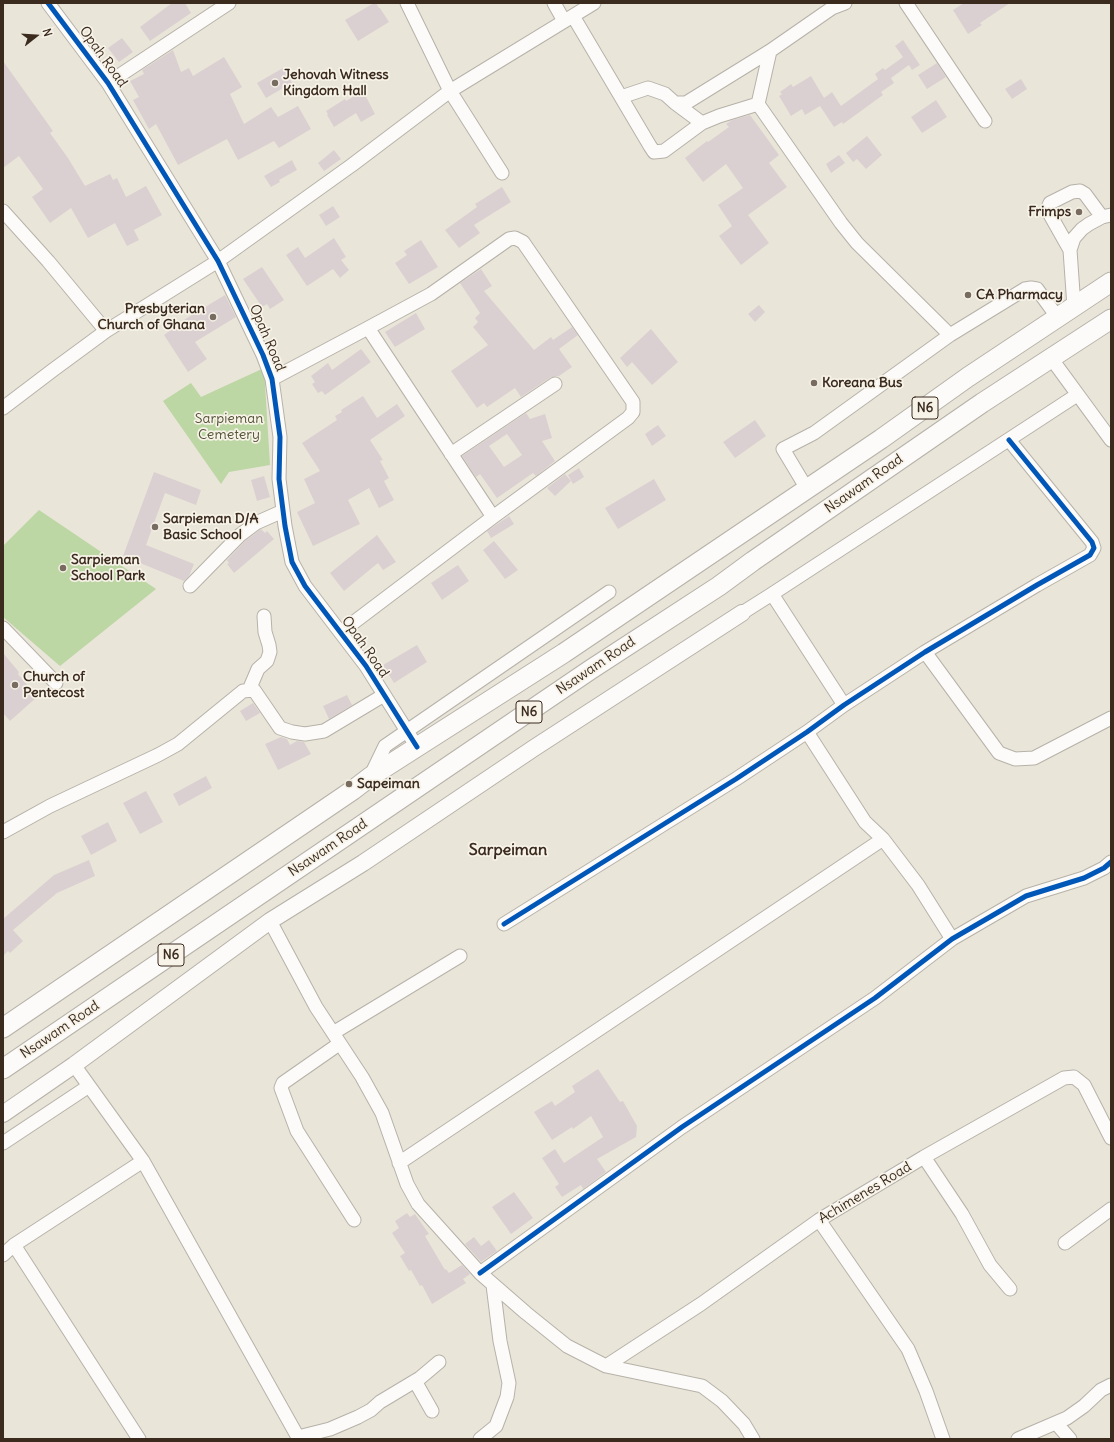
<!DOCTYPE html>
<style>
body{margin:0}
#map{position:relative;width:1114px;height:1442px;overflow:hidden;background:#e9e5d8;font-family:Delius,sans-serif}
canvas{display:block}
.frame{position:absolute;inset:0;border:4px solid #3b2a1e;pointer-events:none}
.north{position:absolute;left:16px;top:16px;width:40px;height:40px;-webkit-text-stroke:3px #f7f3e8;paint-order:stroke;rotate:73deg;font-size:11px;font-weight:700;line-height:16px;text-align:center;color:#3b2a1e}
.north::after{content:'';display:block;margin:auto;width:14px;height:18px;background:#3b2a1e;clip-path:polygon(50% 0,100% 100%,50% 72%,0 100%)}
</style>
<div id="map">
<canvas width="1114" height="1442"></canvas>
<div class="frame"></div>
<div class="north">N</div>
</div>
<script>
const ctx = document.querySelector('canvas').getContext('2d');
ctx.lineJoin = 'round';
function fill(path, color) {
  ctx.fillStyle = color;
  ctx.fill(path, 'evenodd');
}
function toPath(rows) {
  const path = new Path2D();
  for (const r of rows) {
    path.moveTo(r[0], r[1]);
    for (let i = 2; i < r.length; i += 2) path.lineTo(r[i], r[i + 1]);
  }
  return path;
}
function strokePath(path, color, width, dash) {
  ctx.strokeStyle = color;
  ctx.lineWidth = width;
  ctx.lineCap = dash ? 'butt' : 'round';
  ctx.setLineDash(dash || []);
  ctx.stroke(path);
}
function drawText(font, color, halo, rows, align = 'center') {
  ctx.font = font + ' Delius,sans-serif';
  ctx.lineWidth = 3.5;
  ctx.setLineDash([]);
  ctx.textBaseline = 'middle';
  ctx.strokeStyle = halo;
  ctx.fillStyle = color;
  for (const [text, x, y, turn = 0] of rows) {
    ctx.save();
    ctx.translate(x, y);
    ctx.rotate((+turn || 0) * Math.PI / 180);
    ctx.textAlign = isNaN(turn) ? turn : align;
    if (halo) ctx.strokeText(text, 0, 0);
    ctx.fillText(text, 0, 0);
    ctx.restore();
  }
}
fill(toPath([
 [264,368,270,465,229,472,221,484,163,401,191,383,201,397],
 [39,510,156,589,60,666,3,617,3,546]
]), '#bcd6a4');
fill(toPath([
 [172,3,185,3,191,13,150,41,140,27],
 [374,3,376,3,379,8,380,8,389,22,358,41,345,20],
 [964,3,1010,3,980,23,982,25,968,34,953,10],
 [122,38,133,52,119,62,108,48],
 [903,40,920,65,912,70,909,65,891,78,894,83,881,92,883,95,843,124,842,122,834,127,820,106,805,115,802,109,791,116,779,96,782,94,780,92,791,84,793,87,811,76,824,98,832,92,841,106,878,79,875,74,883,68,885,70,903,57,895,46],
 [173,50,181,72,189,68,193,76,224,57,242,87,230,94,244,124,271,107,278,117,298,106,311,129,279,148,274,141,238,160,227,139,178,165,156,124,149,129,133,100,139,97,130,81,144,74,142,70],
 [3,61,53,131,50,133,68,158,85,186,110,174,113,180,117,178,126,197,146,186,162,215,134,230,139,240,127,246,115,223,88,238,71,208,50,223,32,197,43,189,19,156,3,168],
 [937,63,946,77,927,89,918,75],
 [283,68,292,83,266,98,257,83],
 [1021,79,1027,89,1012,99,1005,89],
 [363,91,375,114,361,122,356,113,334,127,327,115,328,114,326,111,345,99,346,101],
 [936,100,947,117,922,133,911,117],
 [750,115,779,155,769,163,787,187,748,215,769,243,741,265,719,236,732,226,718,205,743,188,726,164,703,182,685,158,707,141,708,142,729,127,726,124,732,120],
 [867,136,882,155,866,169,857,159,853,162,846,153],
 [334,150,341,159,324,171,318,163],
 [839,155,845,163,831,173,826,164],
 [292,160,297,170,279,180,280,182,271,187,264,176],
 [502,187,511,202,474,225,480,233,459,248,445,230,477,207,475,204],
 [333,206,340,217,326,226,319,215],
 [334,238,346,257,341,260,349,270,340,278,333,269,307,286,286,255,298,247,305,258],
 [421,240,438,267,409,284,395,263,407,255,404,251],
 [262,267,284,300,270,309,267,304,262,307,243,279],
 [481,269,492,286,484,291,534,350,551,337,553,340,572,327,578,335,559,349,572,367,559,376,551,377,521,397,515,388,487,407,484,403,477,408,451,371,488,345,473,327,478,322,475,318,480,313,460,283],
 [225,295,236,317,195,342,207,359,188,372,164,335,187,318],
 [759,305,765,312,755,322,748,314],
 [416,313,425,329,395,347,385,332],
 [651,329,678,362,652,385,632,362,627,367,620,358],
 [361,349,371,362,325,395,322,391,318,393,312,384,315,382,311,376,328,363,332,370],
 [363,396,377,418,397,404,405,416,370,440,383,460,380,461,389,478,384,481,394,500,379,508,369,488,348,500,360,524,313,546,297,512,315,503,304,479,320,471,302,443,337,420,335,416,342,412,341,410],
 [526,413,530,419,545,414,552,438,542,441,555,461,536,476,533,473,497,498,480,474,476,477,462,456],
 [507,434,522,455,504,467,489,446],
 [755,420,766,436,735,458,723,442],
 [658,425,666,436,652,446,645,434],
 [579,468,584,477,573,484,568,475],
 [154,472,201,490,196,505,165,493,146,545,194,564,189,576,184,581,123,556],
 [565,474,571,481,555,496,547,488],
 [264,476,270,497,257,501,251,480],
 [654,479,666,500,618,529,605,508],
 [509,516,514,524,491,538,487,531],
 [261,529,265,533,267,531,274,539,234,573,227,564,229,563,227,560,245,541],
 [377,535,396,562,383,570,378,563,344,591,330,573],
 [494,541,518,570,505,579,483,550],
 [458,565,469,581,442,600,431,583],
 [417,645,427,662,394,683,383,665],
 [3,653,19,672,18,674,37,697,10,721,3,713],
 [347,695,352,705,329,719,323,706],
 [253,703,260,713,246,721,240,711],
 [281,737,287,739,290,745,297,741,304,742,311,754,278,770,265,744],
 [206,776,212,788,179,806,173,794],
 [146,791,163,822,140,834,123,803],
 [108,822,117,841,91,855,81,836],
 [89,860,95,876,57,893,13,930,23,941,10,953,8,951,3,956,3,919,54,875],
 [598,1069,620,1102,623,1101,637,1126,636,1137,597,1159,606,1172,583,1189,581,1185,562,1197,555,1187,559,1184,542,1158,555,1149,564,1163,603,1137,591,1116,573,1129,572,1127,552,1140,534,1112,552,1101,555,1106,575,1092,572,1086],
 [514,1192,533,1218,511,1234,492,1207],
 [407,1213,410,1217,415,1214,429,1234,425,1236,445,1270,446,1269,449,1273,462,1265,470,1274,463,1279,466,1283,432,1304,422,1285,420,1286,411,1270,409,1271,400,1256,405,1253,392,1233,399,1228,395,1221],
 [474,1237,481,1246,489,1240,497,1251,481,1262,465,1244]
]), '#dbd0d1');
const minor = toPath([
 [48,3,108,83,218,261,263,355,272,379,280,437,279,479,285,526,292,562,305,586,366,666,417,747],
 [407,3,450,91,502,173],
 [554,3,564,21],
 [906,3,985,121],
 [573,16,650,146,654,152,664,151,702,123,719,116,758,104],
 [770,51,758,104,841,223,857,243,950,335],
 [108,83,229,3],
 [621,97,648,88,665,94,675,103,686,103,770,51,832,8,845,3],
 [675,103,702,123],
 [3,211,48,261,106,331],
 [1070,250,1048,211,1048,208,1050,203,1072,192,1080,191,1085,194,1102,217],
 [1074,307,1070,250,1074,238,1082,229,1089,224,1102,217,1111,215],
 [1051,358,1111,440],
 [272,379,368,328,493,517],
 [3,408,53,370,106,331,218,261,352,165,450,91,594,3],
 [451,454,555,384],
 [807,489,783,449,814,433,950,335,1025,289,1031,288,1037,289,1058,318],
 [190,586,240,535,256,523,283,511],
 [742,613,772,594],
 [3,628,56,683],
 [341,632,493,517,628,418,633,412,633,402,523,242,515,238,509,239,431,294,368,328],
 [925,652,999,753,1015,759,1034,758,1111,718],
 [249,690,258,669,267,661,270,652,269,645,265,632,264,616],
 [844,705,772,594,1077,395],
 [807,732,865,822,883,839,918,885,952,939],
 [370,777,385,746,609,592],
 [3,832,50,806,158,755,178,744,243,691,254,690,280,728,292,732,305,734,324,731,384,695],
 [270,921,316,1007,362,1077,382,1113,407,1184,418,1204,480,1273,526,1313,567,1346,606,1366,702,1386,722,1401,744,1424,753,1439],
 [504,924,736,779,807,732,844,705,925,652,1037,585,1090,555,1094,548,1092,542,1009,440],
 [333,1033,460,956],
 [339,1044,283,1083,281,1088,297,1131,354,1220],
 [74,1065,143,1161,299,1439],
 [3,1143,89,1086],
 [924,1157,962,1214,990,1265,1010,1289],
 [399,1163,883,839],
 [819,1220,908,1349,926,1391,943,1439],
 [1065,1243,1111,1209],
 [14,1245,139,1439],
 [3,1255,14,1245,143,1161],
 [480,1273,682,1127,875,998,952,939,1026,896,1084,878,1104,868,1111,862],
 [606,1366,701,1304,819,1220,924,1157,1064,1078,1074,1077,1084,1085,1111,1138],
 [415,1381,432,1411],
 [1056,1423,1070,1439],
 [298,1437,330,1429,358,1417,371,1410,380,1402,420,1378,439,1362],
 [480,1439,496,1426,507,1397,509,1383,500,1341,493,1285],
 [1018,1439,1067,1418,1084,1406,1101,1390,1111,1385]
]);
const major = toPath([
 [3,1114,74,1065,270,921,363,863,534,748,742,613]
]);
const highway = toPath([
 [3,1028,353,790,370,777,564,653,881,439,968,377,1111,282],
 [3,1069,590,670,719,586,753,561,982,403,1111,319]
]);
strokePath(minor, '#b6b2a9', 15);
strokePath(major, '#b6b2a9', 18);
strokePath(highway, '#b6b2a9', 21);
strokePath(minor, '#fcfbf9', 13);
strokePath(major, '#fcfbf9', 16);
strokePath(highway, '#fcfbf9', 19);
strokePath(toPath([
 [48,3,108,83,218,261,263,355,272,379,280,437,279,479,285,526,292,562,305,586,366,666,417,747],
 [504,924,736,779,807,732,844,705,925,652,1037,585,1090,555,1094,548,1092,542,1009,440],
 [480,1273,682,1127,875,998,952,939,1026,896,1084,878,1104,868,1111,862]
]), '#0057b8', 5);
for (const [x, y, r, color] of [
 [275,83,4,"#786b5f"],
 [1079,212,4,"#786b5f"],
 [968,295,4,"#786b5f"],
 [213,317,4,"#786b5f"],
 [814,383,4,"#786b5f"],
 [155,527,4,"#786b5f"],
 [63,568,4,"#786b5f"],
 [15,685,4,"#786b5f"],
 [349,784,4,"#786b5f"]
]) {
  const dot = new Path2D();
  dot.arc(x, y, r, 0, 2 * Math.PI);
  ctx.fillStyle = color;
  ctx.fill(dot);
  strokePath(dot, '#f7f3e8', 1.5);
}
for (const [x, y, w] of [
 [925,408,26],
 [529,712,26],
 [171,955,26]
]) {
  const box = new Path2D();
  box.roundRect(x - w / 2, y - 11, w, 22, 3);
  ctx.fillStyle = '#f7f3e8';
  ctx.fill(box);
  strokePath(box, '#3b2a1e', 1);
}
drawText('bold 13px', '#3b2a1e', null, [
 ["N6",925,408],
 ["N6",529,712],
 ["N6",171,955]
]);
drawText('14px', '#3b2a1e', '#f7f3e8', [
 ["Opah Road",103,57,54],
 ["Opah Road",267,338,67],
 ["Nsawam Road",864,484,-35],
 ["Opah Road",365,647,55],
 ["Nsawam Road",596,666,-34],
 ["Nsawam Road",328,848,-34],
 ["Nsawam Road",60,1030,-34],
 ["Achimenes Road",865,1193,-31]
]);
drawText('bold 14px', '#3b2a1e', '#f7f3e8', [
 ["Jehovah Witness",283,75],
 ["Kingdom Hall",283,91],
 ["Frimps",1071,212,"right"],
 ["CA Pharmacy",976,295],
 ["Presbyterian",205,309,"right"],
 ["Church of Ghana",205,325,"right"],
 ["Koreana Bus",822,383],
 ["Sarpieman D/A",163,519],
 ["Basic School",163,535],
 ["Sarpieman",71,560],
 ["School Park",71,576],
 ["Church of",23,677],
 ["Pentecost",23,693],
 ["Sapeiman",357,784]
], 'left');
drawText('14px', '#525235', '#f7f3e8', [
 ["Sarpieman",229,419],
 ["Cemetery",229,435]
]);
drawText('bold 16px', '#3b2a1e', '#f7f3e8', [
 ["Sarpeiman",508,850]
]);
</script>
